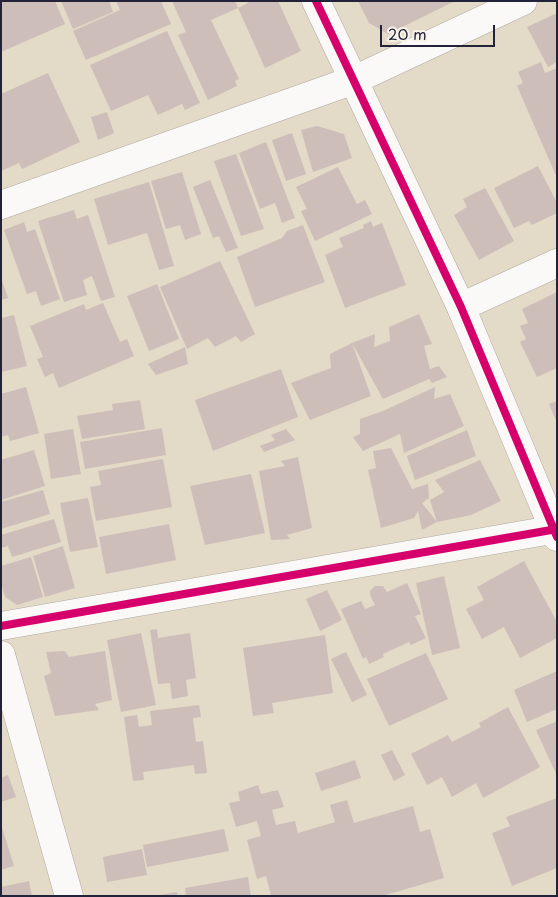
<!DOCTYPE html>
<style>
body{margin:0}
#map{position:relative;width:558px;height:897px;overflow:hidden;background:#e3dac7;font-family:"Playpen Sans",sans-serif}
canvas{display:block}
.frame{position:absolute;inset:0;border:2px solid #22223b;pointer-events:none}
.scale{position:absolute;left:380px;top:25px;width:115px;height:22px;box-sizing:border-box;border:2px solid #22223b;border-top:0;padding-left:6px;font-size:15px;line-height:18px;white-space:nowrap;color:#22223b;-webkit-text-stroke:4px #f7f3e8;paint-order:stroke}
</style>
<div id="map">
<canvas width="558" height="897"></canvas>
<div class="frame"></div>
<div class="scale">20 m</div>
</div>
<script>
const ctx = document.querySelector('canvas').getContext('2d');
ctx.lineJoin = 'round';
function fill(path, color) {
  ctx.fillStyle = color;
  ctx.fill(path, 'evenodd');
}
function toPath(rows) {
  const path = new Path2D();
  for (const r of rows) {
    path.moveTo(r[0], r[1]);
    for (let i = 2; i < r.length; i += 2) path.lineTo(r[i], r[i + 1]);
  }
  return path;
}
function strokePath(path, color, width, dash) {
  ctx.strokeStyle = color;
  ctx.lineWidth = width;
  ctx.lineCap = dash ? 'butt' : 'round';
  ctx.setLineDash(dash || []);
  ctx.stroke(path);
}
fill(toPath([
 [1,1,55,1,65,24,1,52],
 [61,1,109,1,113,12,73,29],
 [116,1,161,1,171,24,86,60,73,31,120,10],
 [172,1,235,1,238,8,248,3,247,1,278,1,301,51,265,68,238,8,211,20,239,79,235,81,237,86,208,100,178,35,186,32],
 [358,1,455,1,388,34,369,23],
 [557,13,557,62,548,67,527,27],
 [167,31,200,103,185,110,182,104,158,115,148,95,111,111,90,65],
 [541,62,545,73,557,68,557,178,517,86,523,83,518,72],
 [48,73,80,142,22,169,19,163,1,171,1,94],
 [107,112,114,133,98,140,91,117],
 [317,126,344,134,352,158,313,172,301,130],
 [292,133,306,174,286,181,272,140],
 [266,142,295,218,282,223,275,203,260,209,239,153],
 [236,154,264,229,241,236,214,161],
 [538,166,557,203,557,213,532,225,529,221,514,228,494,188],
 [338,167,357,204,365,200,372,214,315,241,301,211,307,209,296,187],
 [182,172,201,234,185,240,180,225,166,229,151,181],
 [210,180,238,248,226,252,219,236,213,238,193,187],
 [149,182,174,266,159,270,147,233,108,245,94,199],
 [485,188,514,241,479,260,454,215,467,207,463,199],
 [74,210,77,219,88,215,115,297,101,301,92,276,83,280,87,295,64,302,38,221],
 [371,221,373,227,382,223,406,285,345,308,325,255,343,247,339,238,364,228,363,225],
 [24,222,27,232,35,229,60,299,41,306,36,291,27,294,4,230],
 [303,225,325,282,255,307,237,257,282,238,287,231],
 [220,261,255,334,241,342,236,336,215,347,208,338,187,349,160,287],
 [1,278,8,298,1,300],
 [157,284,179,339,149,351,127,296],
 [557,292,557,368,537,377,520,342,526,339,520,326,528,323,522,309],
 [103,303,120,342,127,339,134,356,59,388,53,373,45,377,37,359,43,357,30,326,84,304,86,310],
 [419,314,432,344,424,346,430,369,439,366,447,377,432,383,429,379,383,399,352,343,371,396,310,420,291,383,331,368,330,354,352,343,375,334,374,347,390,341,389,327],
 [14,315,27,366,1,372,1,318],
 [185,347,188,364,156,375,148,364],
 [281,369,298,417,213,451,195,400],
 [26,387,39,433,10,441,8,435,1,437,1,394],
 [435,387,434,399,450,394,464,426,404,453,400,434,363,451,353,437,360,434,360,419,383,411],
 [140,400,145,429,82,439,77,416,113,410,112,404],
 [557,401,557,423,549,404],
 [162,428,166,455,85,469,80,442],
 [73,429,81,474,51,479,44,434],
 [286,429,295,440,264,452,260,446,275,440,271,435],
 [467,430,476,456,415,480,407,456],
 [391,448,412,489,428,484,429,498,422,503,437,522,422,530,418,511,414,518,381,528,368,470,376,468,373,451],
 [34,450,45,486,1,500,1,460],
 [298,457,312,528,287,535,290,539,271,540,259,471,285,466,281,461],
 [163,459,172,507,96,521,90,487,101,485,98,471],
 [480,460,501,501,471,515,437,522,430,500,444,492,435,480],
 [251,474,265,533,205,545,190,486],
 [43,490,50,514,1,529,1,502],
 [88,498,98,547,70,552,60,503],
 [54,519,61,542,12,557,8,546,1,548,1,535],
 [169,524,176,560,106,574,99,537],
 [63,546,75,588,45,597,33,556],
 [31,557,43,597,17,605,5,597,1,582,1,566],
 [524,561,557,622,557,638,520,658,504,627,482,639,466,609,484,600,477,587],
 [444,576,460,648,432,655,416,583],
 [407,583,421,614,415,616,426,638,411,645,409,642,383,654,384,657,369,664,366,657,363,659,341,609,361,601,365,609,375,605,370,595,370,591,375,586,383,586,387,592],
 [327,590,342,620,320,631,306,599],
 [157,629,158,638,190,633,196,678,186,680,188,696,172,699,170,683,158,684,150,630],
 [141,633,156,705,121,712,107,640],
 [325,635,333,693,272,703,274,713,253,716,243,648],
 [65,651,69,657,105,651,112,700,95,704,99,710,55,716,44,676,51,673,46,652],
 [346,652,367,695,352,702,331,659],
 [426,653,448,699,389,726,367,679],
 [557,671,557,709,527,722,514,690],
 [199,705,201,717,193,718,196,742,203,741,207,773,195,774,194,765,143,772,144,780,133,781,124,717,137,715,139,727,152,725,150,711],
 [508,707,540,767,483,798,476,783,452,797,442,777,427,785,411,754,448,735,452,742,481,727,479,723],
 [557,721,557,776,536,730],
 [392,750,405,775,394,781,381,755],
 [355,760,361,778,321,791,315,773],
 [8,775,16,797,1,802,1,778],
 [258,785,261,794,278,790,284,807,272,810,276,825,295,821,298,833,335,822,330,805,347,800,354,823,413,806,420,832,430,829,444,878,382,896,271,896,266,876,257,879,247,840,261,836,257,821,236,827,229,803,240,801,238,792],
 [557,798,557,868,512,886,492,833,510,826,506,817],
 [1,824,14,866,1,870],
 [224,829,229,851,147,867,143,845],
 [142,849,147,875,107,882,103,857],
 [248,877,251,896,186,896,185,888],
 [29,881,32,896,1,896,1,887],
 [177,892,178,896,160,896,160,895]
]), '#cebeb9');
const minor = toPath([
 [1,205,354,80,523,1],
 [461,307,557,263],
 [1,626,557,529],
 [1,655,69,896]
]);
const tertiary = toPath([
 [316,1,461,307,557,537]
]);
strokePath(minor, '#afa99f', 29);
strokePath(tertiary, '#afa99f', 29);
strokePath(minor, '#fbf9f7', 28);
strokePath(tertiary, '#fbf9f7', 28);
strokePath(toPath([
 [316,1,461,307,557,537],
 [1,626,557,529]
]), '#d6006c', 8);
</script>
